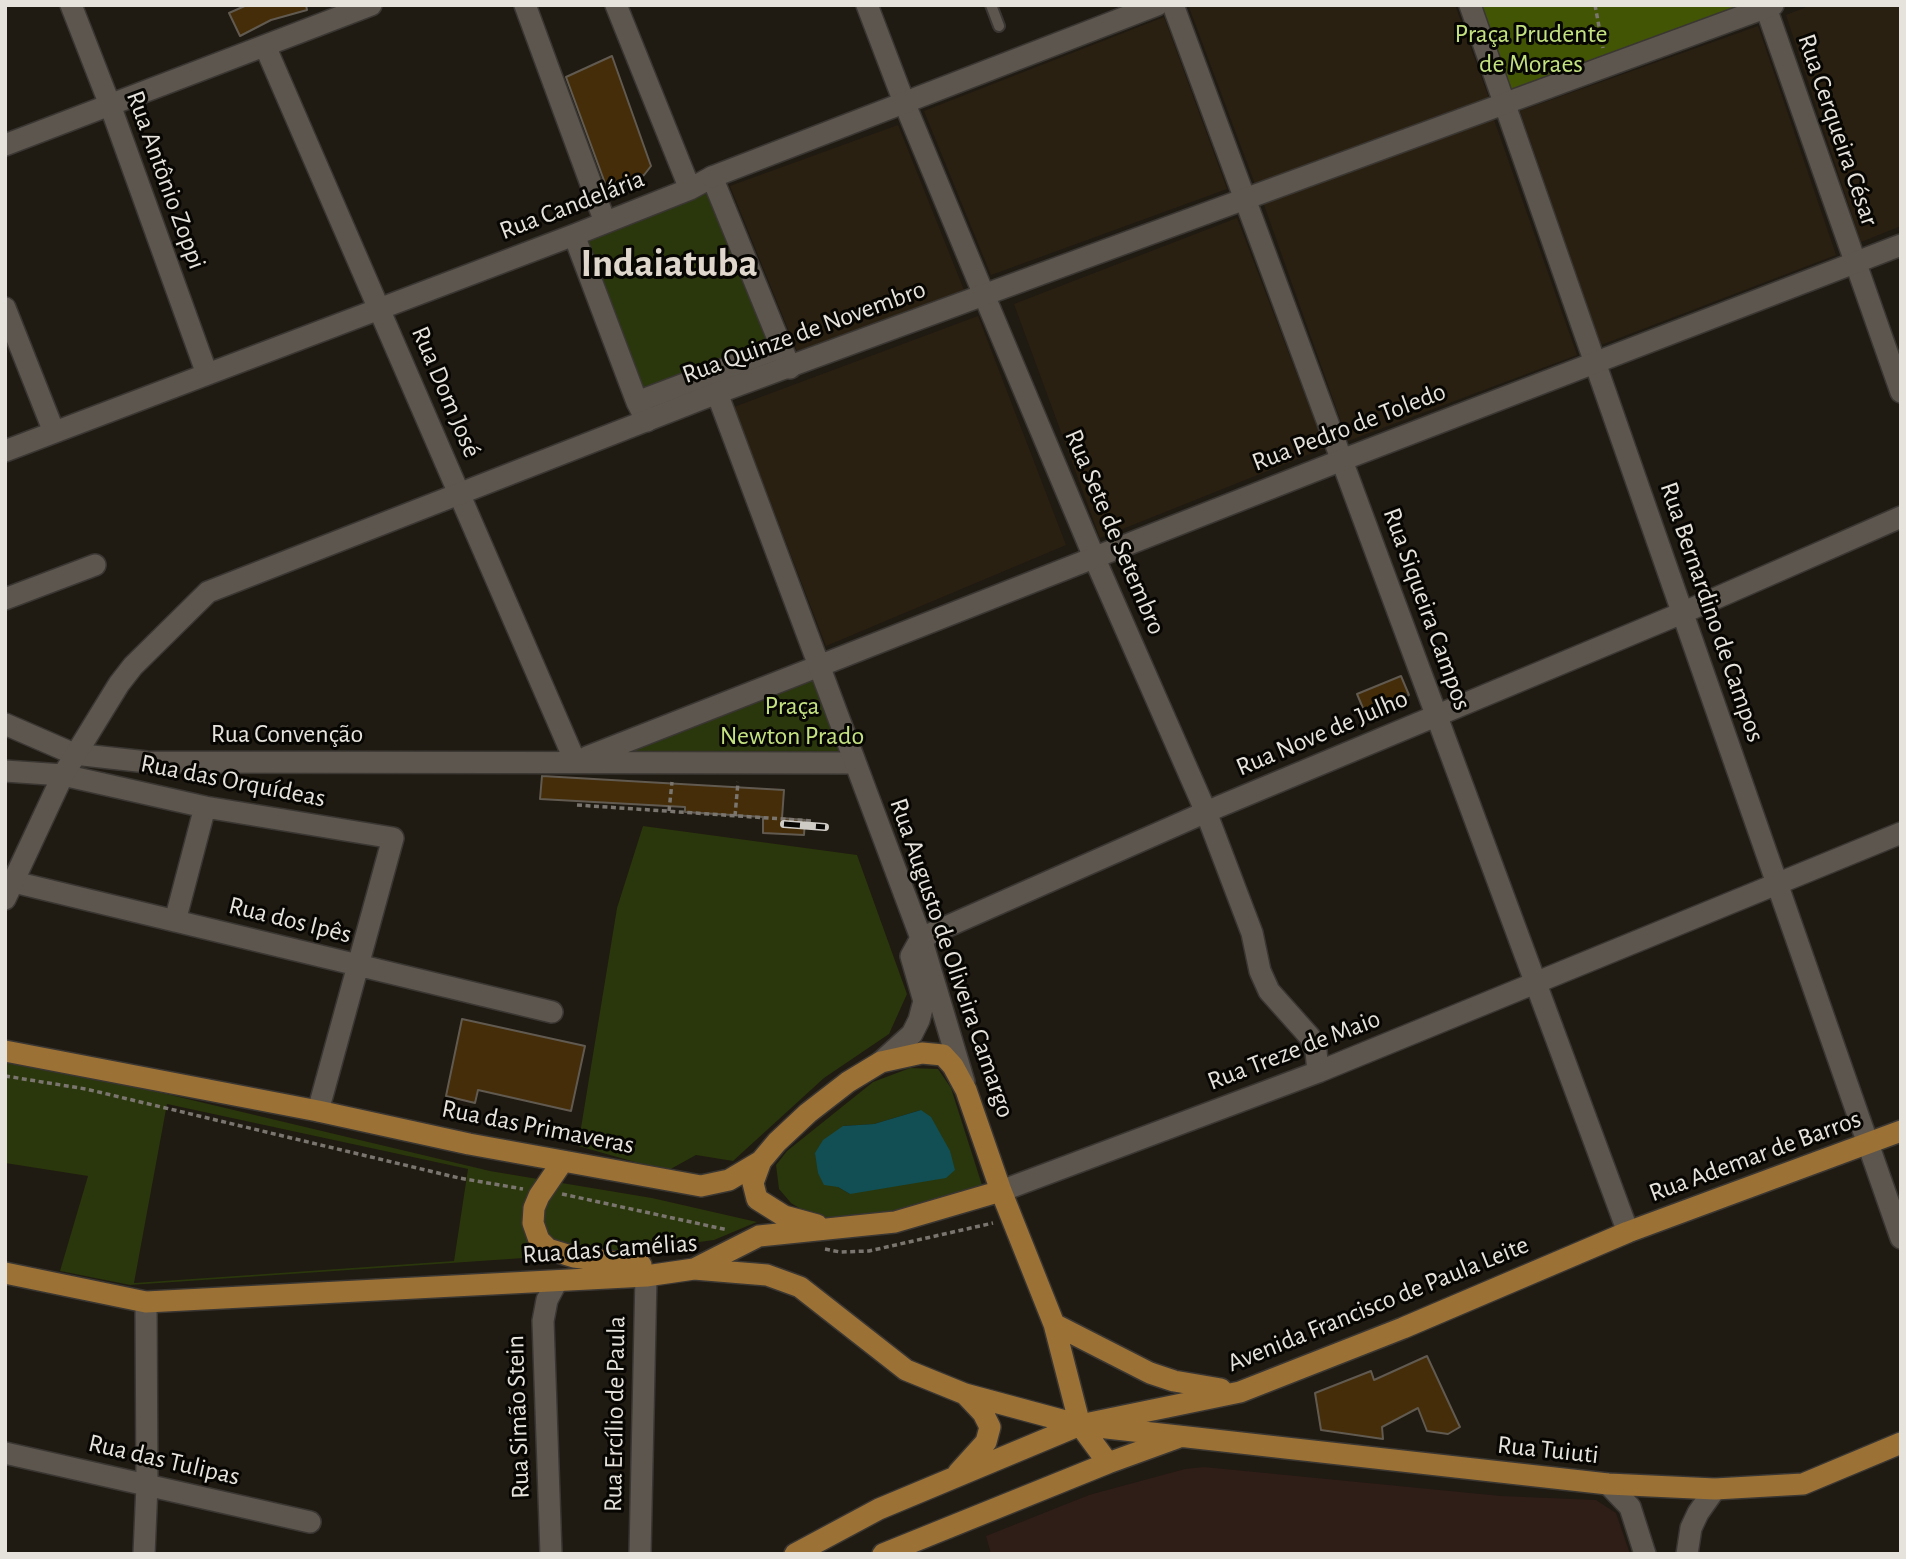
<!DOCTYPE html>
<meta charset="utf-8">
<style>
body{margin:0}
#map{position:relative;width:1906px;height:1559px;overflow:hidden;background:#1f1a12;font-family:"Alegreya Sans",sans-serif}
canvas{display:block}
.frame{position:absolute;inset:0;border:7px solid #e6e2dc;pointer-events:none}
</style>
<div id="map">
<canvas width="1906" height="1559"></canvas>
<div class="frame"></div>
</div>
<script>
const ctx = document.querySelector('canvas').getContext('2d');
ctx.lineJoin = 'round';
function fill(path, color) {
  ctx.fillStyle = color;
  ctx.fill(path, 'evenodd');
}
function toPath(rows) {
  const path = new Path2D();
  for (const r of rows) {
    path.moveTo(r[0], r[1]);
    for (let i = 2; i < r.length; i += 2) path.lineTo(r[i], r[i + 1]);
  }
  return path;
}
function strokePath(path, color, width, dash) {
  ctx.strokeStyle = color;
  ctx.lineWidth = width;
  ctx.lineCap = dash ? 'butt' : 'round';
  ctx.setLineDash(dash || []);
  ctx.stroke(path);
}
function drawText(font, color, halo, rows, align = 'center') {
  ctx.font = font + ' "Alegreya Sans",sans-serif';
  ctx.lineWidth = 6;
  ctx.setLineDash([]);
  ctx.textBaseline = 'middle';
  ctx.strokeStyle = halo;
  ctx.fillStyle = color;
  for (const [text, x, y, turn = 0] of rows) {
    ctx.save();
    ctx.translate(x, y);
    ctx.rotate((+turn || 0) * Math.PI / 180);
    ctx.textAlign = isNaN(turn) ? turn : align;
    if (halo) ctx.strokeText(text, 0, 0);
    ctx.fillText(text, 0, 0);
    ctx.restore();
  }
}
fill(toPath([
 [1195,5,1455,5,1489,98,1255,184,1189,7],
 [1812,5,1901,5,1901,226,1861,242,1786,15],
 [1164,17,1227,189,991,275,924,111],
 [1758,26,1836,255,1601,345,1520,111],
 [1493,117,1577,355,1348,441,1263,202],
 [898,125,964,290,797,351,730,186],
 [1237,218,1325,448,1100,538,1014,304],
 [978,316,1066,545,826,646,734,407]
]), '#2a2011');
fill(toPath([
 [1204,1467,1501,1496,1596,1500,1616,1513,1630,1554,991,1554,986,1536,1089,1495,1185,1469]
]), '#2f1d18');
fill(toPath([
 [712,177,782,347,637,402,574,235],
 [819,666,855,763,575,761],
 [643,826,857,855,907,994,889,1034,824,1078,733,1161,696,1155,667,1171,578,1146,617,908],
 [5,1060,91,1076,490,1171,652,1198,757,1222,714,1240,641,1250,130,1285,60,1271,88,1176,5,1163],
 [167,1104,468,1169,454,1261,134,1283],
 [910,1068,938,1069,951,1088,982,1185,832,1228,791,1203,779,1189,776,1165,787,1151,873,1082],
 [921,1110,850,1194,838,1187,843,1126,874,1124]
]), '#2a360b');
fill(toPath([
 [1470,5,1765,5,1505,104]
]), '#425505');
fill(toPath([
 [921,1110,931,1117,950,1151,955,1170,946,1178,850,1194,838,1187,824,1185,818,1173,815,1153,823,1140,843,1126,874,1124]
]), '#114f54');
const building = toPath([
 [247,5,306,5,307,10,271,20,240,36,229,13,247,5],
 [612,56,651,166,644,175,609,194,566,77,612,56],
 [1401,676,1409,695,1365,713,1357,694,1401,676],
 [542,776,784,790,782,818,805,820,804,835,763,833,763,817,685,812,685,807,540,799,542,776],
 [462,1019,585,1046,571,1111,478,1090,475,1103,446,1096,462,1019],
 [1427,1356,1460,1427,1448,1434,1427,1431,1418,1408,1382,1427,1383,1439,1321,1430,1315,1393,1371,1371,1374,1380,1427,1356]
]);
fill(building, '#442d08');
strokePath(building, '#615a51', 2);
const lane = toPath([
 [991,5,999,26]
]);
const street = toPath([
 [71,5,110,105,207,374],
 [525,5,605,222],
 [616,5,690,189],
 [867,5,904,102,984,295,1094,557,1206,812,1252,933,1260,971,1269,991,1310,1037,1316,1051,1318,1072],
 [1173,5,1628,1232],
 [1470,5,1901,1238],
 [1765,5,1901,392],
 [265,46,575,761],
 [5,145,371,5],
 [574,235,637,402,647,421],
 [5,308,54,432],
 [637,402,782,347],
 [5,451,574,235,690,189,712,177,790,368],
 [5,599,95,565],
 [5,724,74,754,147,762,855,763],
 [587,757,819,666],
 [63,775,205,807,393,838,318,1111],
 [14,882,552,1012],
 [175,921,205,807],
 [921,938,1206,812,1682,613,1901,517],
 [1001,1191,1318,1072,1901,833],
 [5,1453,310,1522],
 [144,1554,147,1485,146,1302],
 [551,1554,543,1321,547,1300,557,1281],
 [640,1554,646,1276]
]);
const secondary = toPath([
 [712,177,1157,5],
 [717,393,921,938,964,1082],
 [819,666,1342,460,1901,245],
 [5,771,63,775],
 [5,899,63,775,119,684,133,666,208,592,717,393,1773,5],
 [881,1062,912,1034,919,1020,924,1001,911,956,921,938],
 [1608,1484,1630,1507,1645,1554],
 [1687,1554,1691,1528,1698,1513,1715,1489]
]);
const primary = toPath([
 [5,1051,318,1111,469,1144,701,1186,729,1180,761,1161,777,1142,808,1113,848,1082,881,1062,922,1053,943,1055,953,1066,966,1090,1001,1191,1054,1324,1080,1425,1108,1463],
 [563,1161,539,1196,534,1208,533,1223,539,1240,548,1249,574,1257,641,1265],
 [761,1161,753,1183,757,1199,784,1216,817,1225],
 [694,1269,759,1236,895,1222,1001,1191],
 [5,1273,146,1302,646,1276,694,1269,767,1275,800,1287,906,1370,965,1394,1080,1425,1608,1484,1715,1489,1803,1484,1901,1443],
 [1054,1324,1150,1373,1174,1381,1221,1389],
 [958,1473,986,1442,990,1427,983,1413,965,1394],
 [795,1554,879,1509,1080,1425,1240,1392,1403,1328,1628,1232,1901,1131],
 [883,1554,1108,1463,1177,1438]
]);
strokePath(lane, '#3a3632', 14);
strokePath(street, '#3a3632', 24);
strokePath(secondary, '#3a3632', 24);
strokePath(primary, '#3a3632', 24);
strokePath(toPath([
 [1595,5,1603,48],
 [577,805,812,821],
 [669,811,672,782],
 [735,816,738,782],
 [5,1076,86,1089,459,1178,523,1189],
 [562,1194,728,1230],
 [825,1249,840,1252,869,1251,993,1223]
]), '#7a756e', 3.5, [5, 3.5]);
strokePath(lane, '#5d564e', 10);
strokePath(street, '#5d564e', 21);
strokePath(secondary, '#5d564e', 21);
strokePath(primary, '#9b7136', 21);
const rail = toPath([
 [784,824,825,827]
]);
strokePath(rail, '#cfcbc5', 8);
strokePath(rail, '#070603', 5, [16]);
drawText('26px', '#c4e380', '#070603', [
 ["Praça Prudente",1531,34],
 ["de Moraes",1531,64],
 ["Praça",792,706],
 ["Newton Prado",792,736]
]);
drawText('26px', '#e6e2dc', '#070603', [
 ["Rua Cerqueira César",1838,130,71],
 ["Rua Antônio Zoppi",166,180,70],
 ["Rua Candelária",572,205,-21],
 ["Rua Quinze de Novembro",804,332,-20],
 ["Rua Dom José",446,392,67],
 ["Rua Pedro de Toledo",1349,427,-21],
 ["Rua Sete de Setembro",1115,532,67],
 ["Rua Siqueira Campos",1427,609,70],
 ["Rua Bernardino de Campos",1712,612,71],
 ["Rua Nove de Julho",1322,733,-23],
 ["Rua Convenção",287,734],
 ["Rua das Orquídeas",233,781,11],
 ["Rua dos Ipês",290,920,14],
 ["Rua Augusto de Oliveira Camargo",952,958,71],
 ["Rua Treze de Maio",1294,1050,-21],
 ["Rua das Primaveras",538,1127,11],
 ["Rua Ademar de Barros",1755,1156,-20],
 ["Rua das Camélias",610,1249,-4],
 ["Avenida Francisco de Paula Leite",1378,1304,-22],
 ["Rua Ercílio de Paula",615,1414,-89],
 ["Rua Simão Stein",518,1417,-92],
 ["Rua Tuiuti",1548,1450,6],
 ["Rua das Tulipas",164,1460,13]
]);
drawText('bold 40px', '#dfd7cc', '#070603', [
 ["Indaiatuba",669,264]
]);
</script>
